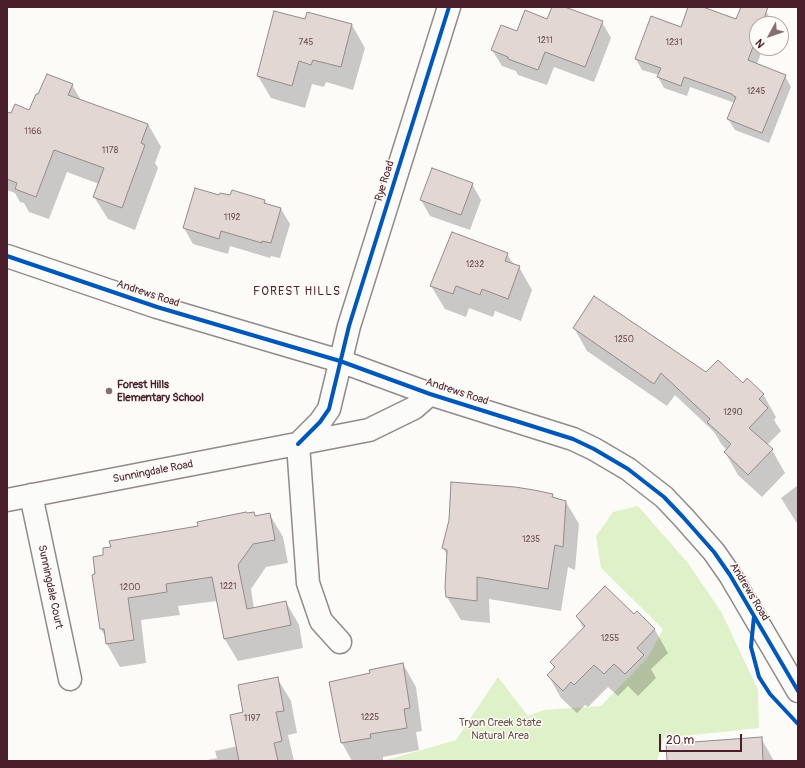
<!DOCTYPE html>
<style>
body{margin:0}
#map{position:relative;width:805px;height:768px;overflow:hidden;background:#fcfbf8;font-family:Pangolin,sans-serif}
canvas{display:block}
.frame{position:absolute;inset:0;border:8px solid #4a1f2b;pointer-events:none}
.north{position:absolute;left:749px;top:16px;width:40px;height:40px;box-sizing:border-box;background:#fdfcf7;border:1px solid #b5a4a5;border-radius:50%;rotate:230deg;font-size:11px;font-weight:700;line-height:16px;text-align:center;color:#4a1f2b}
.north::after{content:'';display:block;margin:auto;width:14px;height:18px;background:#886c73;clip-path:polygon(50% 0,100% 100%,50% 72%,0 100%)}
.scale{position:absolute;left:659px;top:734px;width:83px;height:18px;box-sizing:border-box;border:2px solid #4a1f2b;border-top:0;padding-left:5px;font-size:12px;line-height:14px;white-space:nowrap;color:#4a1f2b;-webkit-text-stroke:3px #fdfcf7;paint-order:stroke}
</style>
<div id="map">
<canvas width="805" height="768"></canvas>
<div class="frame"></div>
<div class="north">N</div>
<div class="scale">20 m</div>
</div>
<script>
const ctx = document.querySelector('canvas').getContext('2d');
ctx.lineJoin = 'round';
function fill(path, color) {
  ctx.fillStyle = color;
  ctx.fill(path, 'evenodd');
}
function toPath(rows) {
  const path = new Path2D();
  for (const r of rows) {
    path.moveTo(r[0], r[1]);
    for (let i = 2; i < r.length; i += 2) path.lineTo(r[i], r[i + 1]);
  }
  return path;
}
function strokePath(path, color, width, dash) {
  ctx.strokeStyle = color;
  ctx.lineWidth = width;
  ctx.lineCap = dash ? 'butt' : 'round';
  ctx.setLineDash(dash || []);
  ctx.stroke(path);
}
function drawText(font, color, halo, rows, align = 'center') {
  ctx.font = font + ' Pangolin,sans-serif';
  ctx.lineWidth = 3;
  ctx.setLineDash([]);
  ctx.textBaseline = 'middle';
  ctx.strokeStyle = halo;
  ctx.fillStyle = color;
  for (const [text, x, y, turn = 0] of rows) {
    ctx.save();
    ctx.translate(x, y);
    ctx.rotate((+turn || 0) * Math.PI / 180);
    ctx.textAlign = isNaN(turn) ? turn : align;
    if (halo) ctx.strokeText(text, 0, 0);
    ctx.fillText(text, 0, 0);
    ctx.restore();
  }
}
fill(toPath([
 [638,506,688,563,722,613,758,690,759,728,664,738,657,761,383,761,456,740,498,677,528,716,544,710,601,706,648,657,663,629,601,568,596,536,613,512]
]), '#dff1c8');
fill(toPath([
 [553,7,562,7,602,22,611,38,594,82,554,67,547,85,518,75,516,71,502,66,492,50,518,33,548,20],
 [689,7,700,7,737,20,742,7,754,7,766,11,772,22,772,24,757,24,757,48,763,48,757,64,785,76,791,87,769,143,735,130,728,119,735,103,690,87,687,96,664,88,658,77,659,75,642,70,636,59,681,28],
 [306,21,352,25,365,48,353,90,326,82,324,87,312,84,305,108,271,98,258,76],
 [72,85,81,100,148,124,161,147,155,163,158,168,135,230,108,219,94,197,99,184,67,172,49,219,29,212,24,203,20,202,15,193,7,190,7,120,30,112],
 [472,184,481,200,470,230,430,216,421,200],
 [220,196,265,201,267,205,281,209,290,224,280,258,271,256,270,258,230,246,228,254,193,244,184,228],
 [507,254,514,265,519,267,532,290,521,321,495,311,493,317,469,308,466,317,445,309,431,286],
 [574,328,706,374,743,384,763,394,776,417,774,420,781,431,767,445,772,450,785,473,762,497,738,475,725,452,727,450,722,445,714,432,675,395,667,406,587,351],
 [798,485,798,525,781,498],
 [552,495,554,499,566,502,579,524,575,570,568,567,561,611,489,599,490,623,461,620,447,597,448,556,443,548],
 [270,515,283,537,288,563,266,567,251,589,254,609,286,602,299,625,303,648,238,661,224,638,217,601,178,606,180,615,141,620,146,663,120,667,107,644,106,638,101,629,93,576,255,517],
 [637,613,655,630,668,653,651,669,656,678,638,696,628,686,618,696,608,687,588,707,585,705,577,713,561,698,548,675,554,668,551,662,584,629,577,617,634,615],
 [403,664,416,687,422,731,416,732,419,750,383,757,383,760,380,761,352,761,342,743,330,682,371,674],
 [277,678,291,701,297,733,288,735,294,761,202,761,217,758,215,751,238,746,244,713],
 [761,738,774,761,677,761]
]), '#0003');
const building = toPath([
 [552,7,565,7,603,21,585,67,545,52,538,70,508,59,508,57,491,50,501,25,517,31,525,10,547,19,552,7],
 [688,7,703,7,736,19,741,7,768,7,762,24,757,24,757,36,748,60,786,75,762,133,727,119,736,97,732,95,732,94,684,77,681,86,657,77,661,68,635,59,651,16,681,27,688,7],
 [274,11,305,19,307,12,352,24,341,67,313,60,311,65,299,61,292,86,257,76,274,11],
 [47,74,73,84,68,95,148,124,141,143,145,145,122,208,93,197,104,168,54,150,36,197,15,189,17,183,7,179,7,112,11,113,15,104,29,110,36,94,38,94,47,74],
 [432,168,473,183,461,215,420,200,432,168],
 [195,188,219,195,220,193,230,195,232,190,265,200,264,203,281,208,271,243,262,241,262,243,221,231,219,239,183,228,195,188],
 [452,232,508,253,505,261,520,266,508,299,482,289,480,295,456,286,453,294,430,286,452,232],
 [594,296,706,372,718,360,743,383,747,378,764,394,759,399,768,408,749,428,773,449,748,475,724,452,731,444,707,422,710,419,661,373,654,384,573,328,594,296],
 [451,482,515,487,534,490,553,494,552,497,566,501,563,547,555,545,548,589,477,577,477,601,446,597,445,588,447,550,442,548,449,520,451,482],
 [246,512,247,513,254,512,255,516,270,513,275,540,253,544,238,565,247,609,286,601,291,625,224,639,212,577,166,584,167,592,128,598,134,640,106,644,104,629,100,629,92,575,95,574,93,557,103,555,103,548,111,547,109,541,198,526,197,522,246,512],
 [605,586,634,614,637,611,655,629,637,648,644,655,625,674,614,664,604,674,594,665,574,685,571,682,563,691,547,675,555,667,550,662,585,626,576,616,605,586],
 [403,663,410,708,404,709,407,728,370,734,371,738,341,743,329,682,370,673,369,670,403,663],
 [278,677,284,711,276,712,282,741,274,743,278,761,239,761,230,715,243,712,238,685,278,677],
 [762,737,763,761,667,761,666,744,762,737]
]);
fill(building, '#e3d7d4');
strokePath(building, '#928a8b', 1);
const minor = toPath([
 [7,256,157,307,340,361,430,394,573,439,594,449,628,469,664,497,683,517,714,552,730,575,798,691],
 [31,495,70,679],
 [7,500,369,430,414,408,430,394],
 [340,642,321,621,308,583,298,444,320,422,329,409,349,326,449,7]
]);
strokePath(minor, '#928a8b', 25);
strokePath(minor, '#fbfbf9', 22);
strokePath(toPath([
 [7,256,157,307,340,361,430,394,573,439,594,449,628,469,664,497,683,517,714,552,730,575,798,691],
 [298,444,320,422,329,409,349,326,449,7],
 [754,616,751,647,759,677,770,694,798,724]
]), '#0057b8', 4);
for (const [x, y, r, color] of [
 [109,391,4,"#886c73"]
]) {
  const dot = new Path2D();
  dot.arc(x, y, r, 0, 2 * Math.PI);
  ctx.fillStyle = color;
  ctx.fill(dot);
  strokePath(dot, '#fdfcf7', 1.5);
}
drawText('9px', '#704d55', null, [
 ["1211",545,41],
 ["745",306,43],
 ["1231",674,43],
 ["1245",756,92],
 ["1166",33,132],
 ["1178",110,151],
 ["1192",232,218],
 ["1232",475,265],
 ["1250",624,340],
 ["1290",733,413],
 ["1235",531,540],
 ["1221",228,587],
 ["1200",130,588],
 ["1255",610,639],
 ["1225",370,718],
 ["1197",252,719]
]);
drawText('11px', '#4a1f2b', '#fdfcf7', [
 ["Rye Road",385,181,-73],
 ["Andrews Road",148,294,18],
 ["Andrews Road",457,392,18],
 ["Sunningdale Road",153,472,-11],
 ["Sunningdale Court",50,587,78],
 ["Andrews Road",749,592,59]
]);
drawText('bold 11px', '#4a1f2b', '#fdfcf7', [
 ["Forest Hills",117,385],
 ["Elementary School",117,398]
], 'left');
drawText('11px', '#6a5248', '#fdfcf7', [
 ["Tryon Creek State",500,723],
 ["Natural Area",500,736]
]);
ctx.letterSpacing = '1px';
drawText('12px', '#4a1f2b', '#fdfcf7', [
 ["FOREST HILLS",297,292]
]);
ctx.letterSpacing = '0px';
</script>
